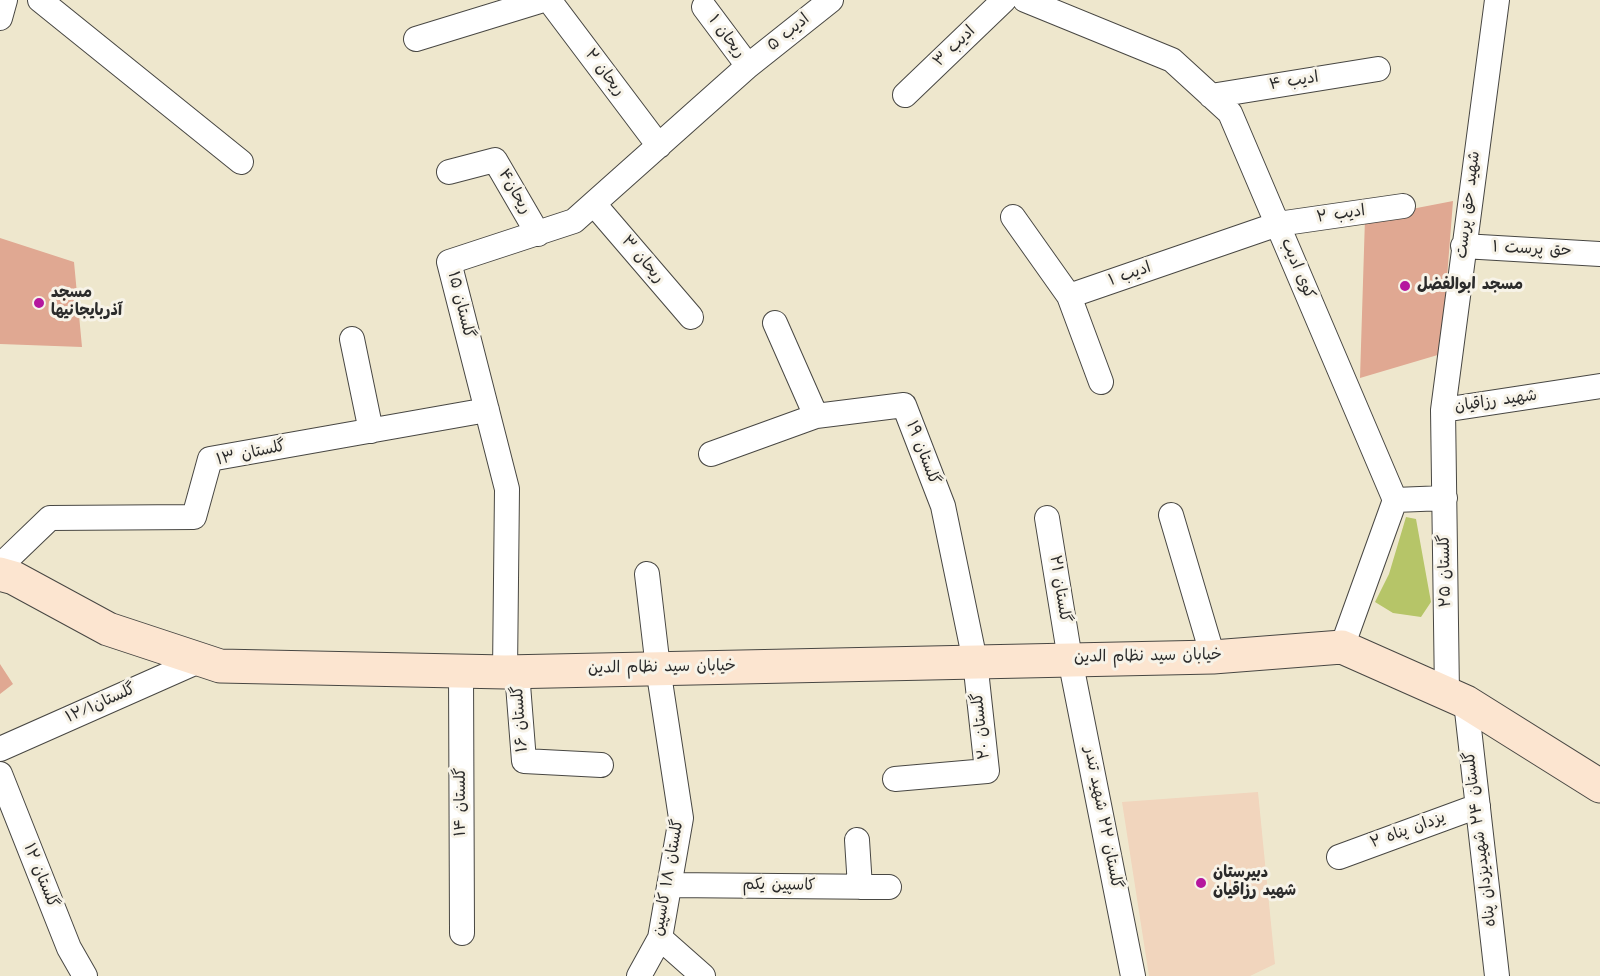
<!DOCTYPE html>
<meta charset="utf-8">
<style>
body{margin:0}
canvas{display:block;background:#eee7cd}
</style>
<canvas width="1600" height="976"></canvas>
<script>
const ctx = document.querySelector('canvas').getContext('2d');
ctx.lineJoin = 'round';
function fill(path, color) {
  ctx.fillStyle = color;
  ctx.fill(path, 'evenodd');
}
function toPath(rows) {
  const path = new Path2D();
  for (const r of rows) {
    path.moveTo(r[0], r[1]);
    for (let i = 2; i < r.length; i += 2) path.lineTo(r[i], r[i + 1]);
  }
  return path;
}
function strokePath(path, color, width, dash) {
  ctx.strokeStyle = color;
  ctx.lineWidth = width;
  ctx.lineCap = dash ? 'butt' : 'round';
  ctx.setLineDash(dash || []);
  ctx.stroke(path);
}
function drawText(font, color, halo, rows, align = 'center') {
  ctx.font = font + ' "Architects Daughter","Playpen Sans Arabic",sans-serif';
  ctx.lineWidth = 6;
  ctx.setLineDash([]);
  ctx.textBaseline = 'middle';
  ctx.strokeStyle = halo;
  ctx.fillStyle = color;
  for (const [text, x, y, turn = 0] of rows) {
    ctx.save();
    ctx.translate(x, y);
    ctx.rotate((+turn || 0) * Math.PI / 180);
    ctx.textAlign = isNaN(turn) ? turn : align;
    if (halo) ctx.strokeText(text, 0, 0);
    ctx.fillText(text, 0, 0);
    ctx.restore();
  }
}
fill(toPath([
 [1258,792,1275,964,1250,976,1149,976,1122,802]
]), '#f1d5bd');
fill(toPath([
 [1406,517,1416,519,1431,602,1421,617,1393,613,1375,602,1389,574]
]), '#b6c568');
fill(toPath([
 [1453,201,1441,354,1360,378,1365,218],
 [0,238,74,262,82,347,0,344],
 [0,664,13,684,0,694]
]), '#e0a892');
const street = toPath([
 [40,0,241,162],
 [549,0,659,146],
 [1025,0,1172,60,1230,113,1395,500,1342,647],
 [704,7,748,66],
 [0,18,5,0],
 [416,39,543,0],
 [905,95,1004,0],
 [1211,96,1378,69],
 [449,172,495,160,538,234],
 [594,204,691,317],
 [1013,217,1069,296],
 [1463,246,1600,254],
 [775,323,816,416],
 [352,339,371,431],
 [1101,382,1069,296,1278,224,1403,206],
 [1443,410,1600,386],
 [711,454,816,416,904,405,943,506,975,661,987,771,895,779],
 [1395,500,1445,498],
 [1171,515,1213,657],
 [1047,518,1070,659,1133,976],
 [0,566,50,518,194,517,210,459,487,410],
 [461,671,462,933],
 [505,672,507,489,449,262,574,221,748,66,831,0],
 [517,672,524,761,601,765],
 [1447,694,1443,410,1497,0],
 [1466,702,1497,976],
 [0,749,201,660],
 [0,774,69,948,85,976],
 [857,840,860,887],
 [1339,857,1478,806],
 [670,885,889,887],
 [660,938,703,976],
 [639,976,660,938,681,818,658,668,647,574]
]);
const secondary = toPath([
 [0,574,14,578,108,629,220,666,505,672,1213,657,1342,647,1466,702,1600,786]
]);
strokePath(street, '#484743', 26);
strokePath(secondary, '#484743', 35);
strokePath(street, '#fff', 24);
strokePath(secondary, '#fce5d0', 33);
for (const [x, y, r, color] of [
 [1405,286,6,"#b5179e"],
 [39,303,6,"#b5179e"],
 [1201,883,6,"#b5179e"]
]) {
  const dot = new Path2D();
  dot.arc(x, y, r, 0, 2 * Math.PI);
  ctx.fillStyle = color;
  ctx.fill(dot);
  strokePath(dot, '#f7f3e8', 2);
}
drawText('16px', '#2b2b2b', '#f7f3e8', [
 ["ادیب ۵",789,33,-39],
 ["ریحان ۱",726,37,53],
 ["ادیب ۳",955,47,-44],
 ["ریحان ۲",604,73,53],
 ["ادیب ۴",1294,82,-9],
 ["ریحان۴",514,192,60],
 ["شهید حق پرست",1469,205,-83],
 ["ادیب ۲",1341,215,-8],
 ["حق پرست ۱",1532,250,3],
 ["ریحان ۳",642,260,50],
 ["کوی ادیب",1297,269,67],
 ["ادیب ۱",1130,275,-19],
 ["گلستان ۱۵",460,305,76],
 ["شهید رزاقیان",1496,402,-8],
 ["گلستان ۱۹",922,453,69],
 ["گلستان ۱۳",251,454,-12],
 ["گلستان ۲۵",1446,571,-91],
 ["گلستان ۲۱",1059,589,81],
 ["خیابان سید نظام الدین",1148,657,-1],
 ["خیابان سید نظام الدین",662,668,-1],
 ["گلستان۱۲/۱",101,704,-24],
 ["گلستان ۱۶",521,719,-94],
 ["گلستان ۲۰",982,726,-96],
 ["گلستان ۱۴",462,802,-90],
 ["گلستان ۲۲ شهید تندر",1102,818,79],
 ["یزدان پناه ۲",1408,831,-20],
 ["گلستان ۲۴ شهیدیزدان پناه",1481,839,-97],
 ["گلستان ۱۲",40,876,68],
 ["گلستان ۱۸ کاسپین",669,878,-80],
 ["کاسپین یکم",779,886,1]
]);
drawText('bold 16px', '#2b2b2b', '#f7f3e8', [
 ["مسجد ابوالفضل",1417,286],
 ["مسجد",51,294],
 ["آذربایجانیها",51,312],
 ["دبیرستان",1213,874],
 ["شهید رزاقیان",1213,892]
], 'left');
</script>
